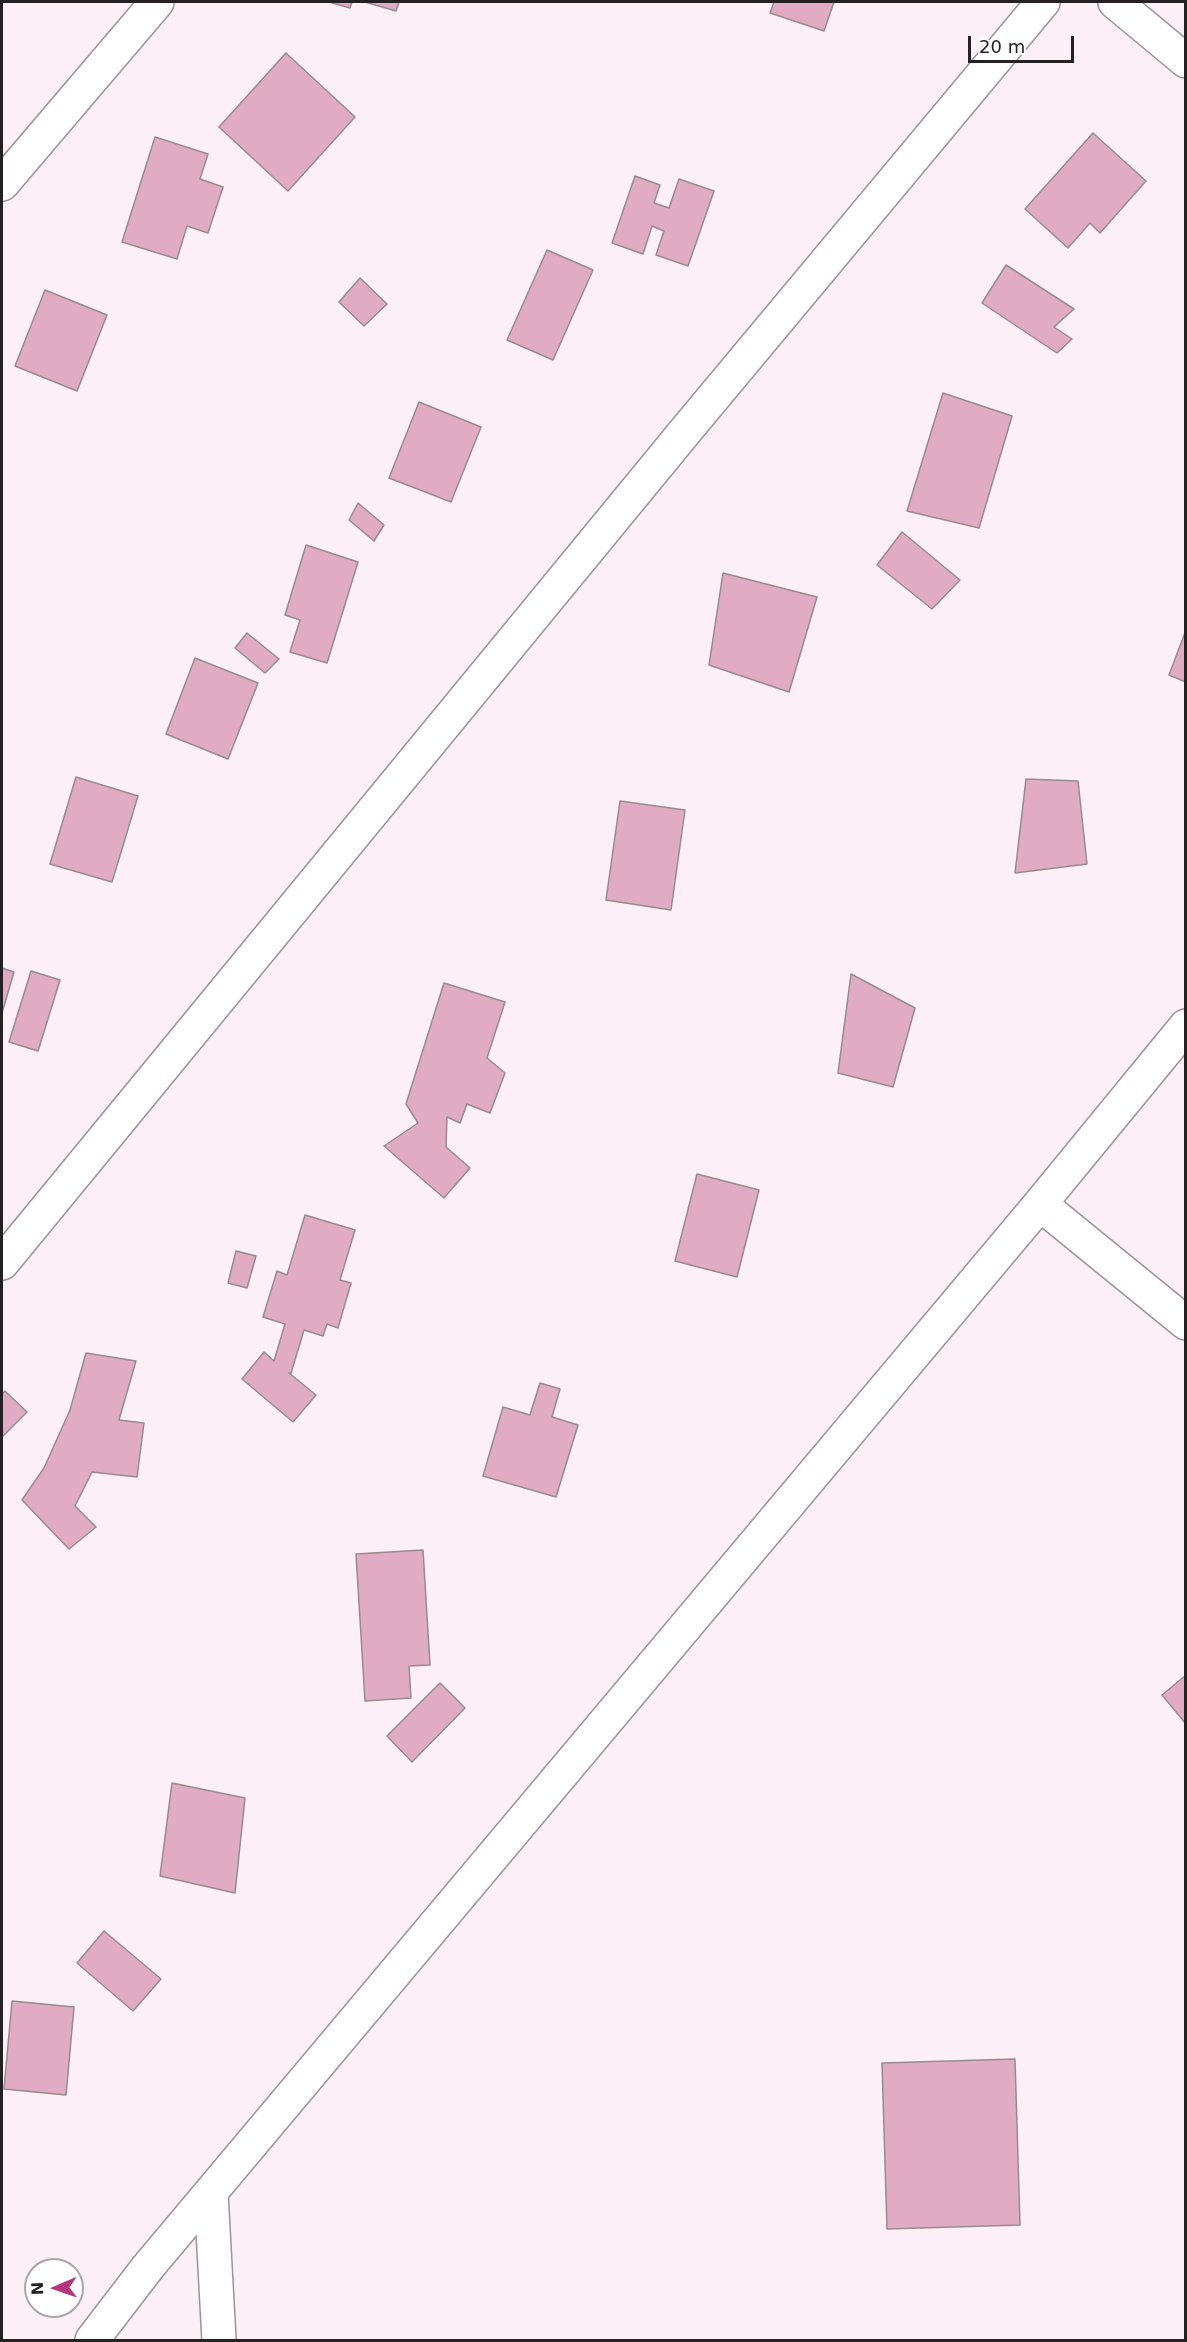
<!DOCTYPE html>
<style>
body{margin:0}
#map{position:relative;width:1187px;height:2342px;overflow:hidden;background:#fceff5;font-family:"DejaVu Sans",sans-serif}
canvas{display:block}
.frame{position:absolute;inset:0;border:3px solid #252022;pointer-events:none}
.north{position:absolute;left:24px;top:2258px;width:60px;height:60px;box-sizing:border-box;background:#fff;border:2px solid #a8a6a7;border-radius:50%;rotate:268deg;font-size:16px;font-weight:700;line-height:24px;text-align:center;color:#252022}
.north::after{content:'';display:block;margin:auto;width:21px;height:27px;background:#b5347e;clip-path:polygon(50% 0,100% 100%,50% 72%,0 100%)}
.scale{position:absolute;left:968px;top:36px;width:106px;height:27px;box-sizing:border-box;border:3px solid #252022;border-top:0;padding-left:8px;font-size:18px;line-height:21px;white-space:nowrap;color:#252022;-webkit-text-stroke:4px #fff;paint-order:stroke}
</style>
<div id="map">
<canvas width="1187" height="2342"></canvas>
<div class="frame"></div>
<div class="north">N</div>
<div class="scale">20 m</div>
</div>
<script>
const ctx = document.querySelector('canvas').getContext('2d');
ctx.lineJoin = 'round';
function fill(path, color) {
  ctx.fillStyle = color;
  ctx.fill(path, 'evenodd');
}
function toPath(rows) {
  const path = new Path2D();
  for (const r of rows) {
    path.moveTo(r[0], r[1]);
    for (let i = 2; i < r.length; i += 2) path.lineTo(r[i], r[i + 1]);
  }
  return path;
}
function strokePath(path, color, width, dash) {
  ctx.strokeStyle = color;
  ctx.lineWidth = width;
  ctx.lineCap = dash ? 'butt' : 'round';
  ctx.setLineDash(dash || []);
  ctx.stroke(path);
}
const building = toPath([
 [329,2,352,2,350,8,329,2],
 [365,2,399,2,396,11,365,2],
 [774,2,834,2,824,31,770,13,774,2],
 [286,53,355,117,288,191,219,127,286,53],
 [1093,133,1146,181,1100,233,1090,223,1068,248,1025,209,1093,133],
 [155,137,208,154,200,179,223,187,208,233,187,226,177,259,122,242,155,137],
 [635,176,660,185,654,203,669,208,679,179,714,191,688,266,656,255,664,231,652,226,643,254,612,243,635,176],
 [547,250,593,270,553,360,507,340,547,250],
 [1006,265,1074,309,1054,327,1072,339,1057,353,982,303,1006,265],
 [360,278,387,304,364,326,339,302,360,278],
 [45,290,107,315,77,391,15,366,45,290],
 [943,393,1012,416,979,528,907,511,943,393],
 [419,402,481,427,451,502,389,478,419,402],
 [358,503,384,525,374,541,349,520,358,503],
 [902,532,960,580,932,609,877,565,902,532],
 [306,545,358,562,327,663,290,652,300,620,285,615,306,545],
 [723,573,817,597,789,692,709,665,723,573],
 [1186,630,1186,682,1169,675,1186,630],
 [247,633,279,659,265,673,235,648,247,633],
 [195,658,258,683,228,759,166,734,195,658],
 [76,777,138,796,112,882,50,864,76,777],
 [1026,779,1078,781,1087,864,1015,873,1026,779],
 [620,801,685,810,671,910,606,900,620,801],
 [2,968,14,972,2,1013,2,968],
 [31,971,60,980,38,1051,9,1042,31,971],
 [851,974,915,1008,893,1087,838,1073,851,974],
 [444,983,505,1002,487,1058,505,1073,490,1113,467,1104,460,1123,447,1117,446,1147,470,1168,444,1198,384,1146,418,1123,406,1104,444,983],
 [697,1174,759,1190,737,1277,675,1261,697,1174],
 [305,1215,355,1230,340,1280,351,1283,338,1328,327,1324,323,1336,304,1330,291,1373,289,1373,316,1395,293,1422,242,1379,264,1352,274,1361,285,1324,263,1317,277,1271,287,1275,305,1215],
 [236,1251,256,1256,247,1288,228,1283,236,1251],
 [86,1353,136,1361,119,1420,144,1423,137,1477,92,1472,75,1506,96,1527,69,1549,22,1500,44,1468,70,1410,86,1353],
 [540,1383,560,1389,552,1417,578,1425,556,1497,483,1476,503,1407,530,1415,540,1383],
 [5,1391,27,1412,2,1437,2,1394,5,1391],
 [423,1550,430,1665,409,1666,411,1698,365,1701,356,1554,423,1550],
 [1186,1675,1186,1724,1162,1695,1186,1675],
 [440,1683,465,1708,412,1762,387,1736,440,1683],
 [172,1783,245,1798,235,1893,160,1876,172,1783],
 [104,1931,161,1979,133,2011,77,1963,104,1931],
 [12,2001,74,2007,66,2095,4,2089,12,2001],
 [1015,2059,1020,2225,887,2229,882,2063,1015,2059]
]);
fill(building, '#e2abc4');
strokePath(building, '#978b90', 1.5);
const minor = toPath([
 [1115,2,1186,61],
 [2,184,157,2],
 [1040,1204,1186,1323],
 [2,1263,687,429,1043,2],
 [211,2193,219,2340],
 [92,2340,148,2267,1040,1204,1186,1026]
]);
strokePath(minor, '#9e9297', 36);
strokePath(minor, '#fff', 33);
</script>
